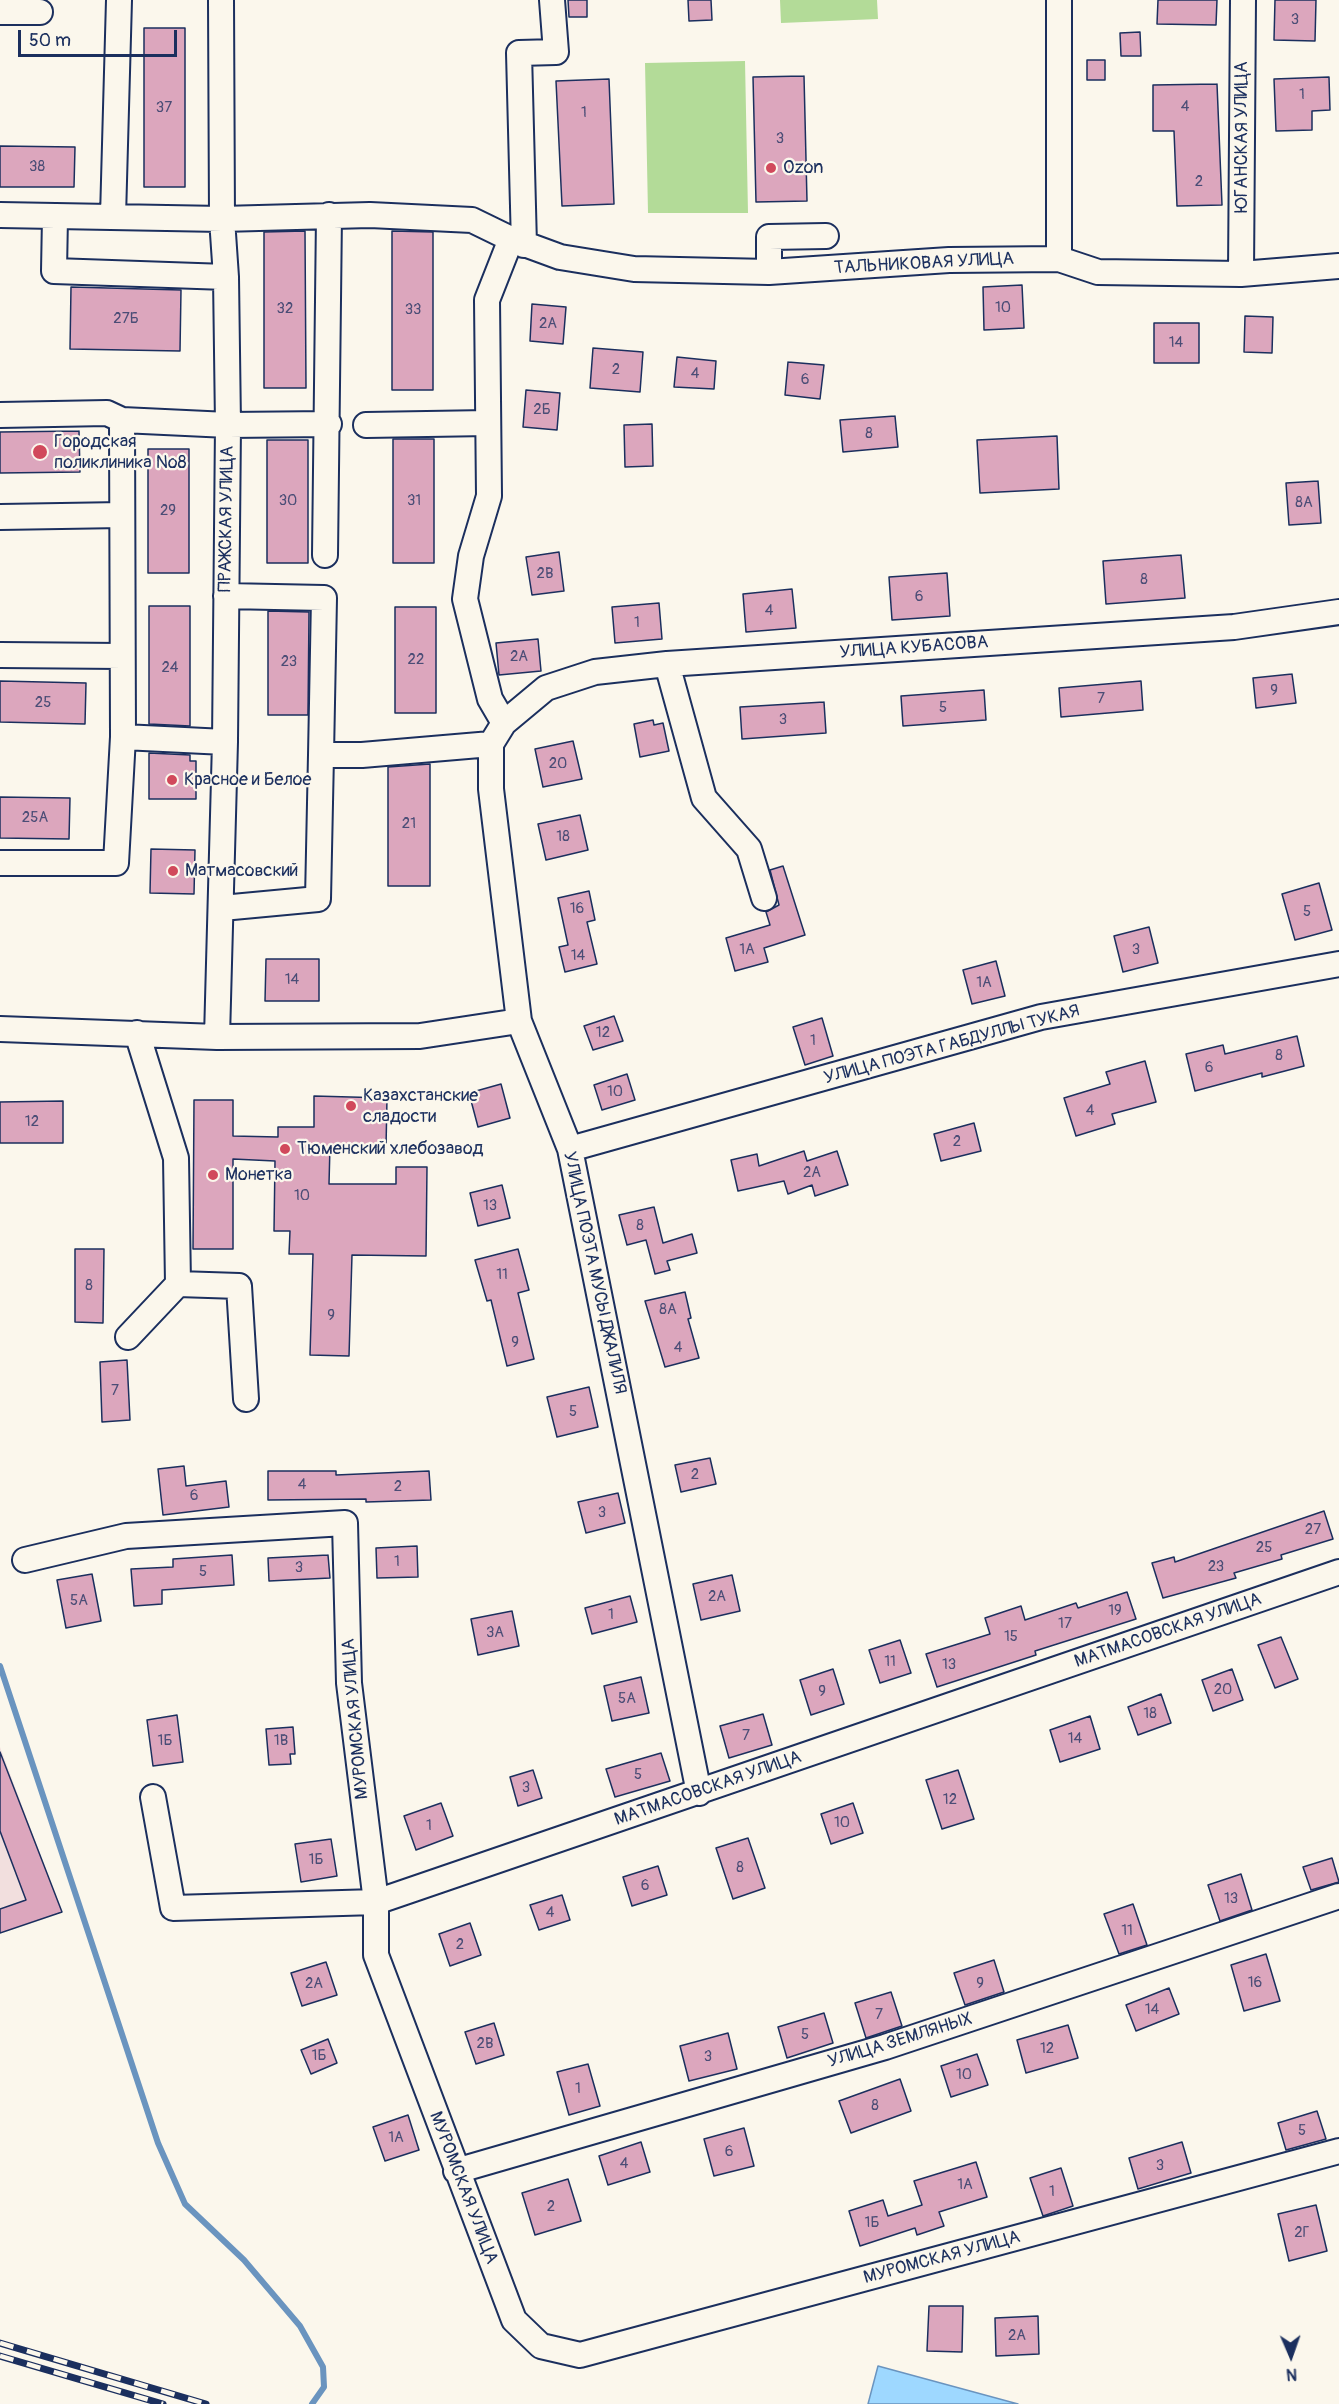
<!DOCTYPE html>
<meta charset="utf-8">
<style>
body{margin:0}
#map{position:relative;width:1339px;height:2404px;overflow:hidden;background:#fbf7ec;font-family:Pangolin,sans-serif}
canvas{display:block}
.north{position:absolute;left:1261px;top:2326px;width:60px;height:60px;-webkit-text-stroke:4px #fbf7ec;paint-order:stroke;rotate:178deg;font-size:16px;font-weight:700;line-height:24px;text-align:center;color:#1b2f5e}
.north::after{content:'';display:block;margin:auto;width:21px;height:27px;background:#1b2f5e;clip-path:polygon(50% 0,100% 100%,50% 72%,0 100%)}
.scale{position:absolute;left:18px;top:30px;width:159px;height:27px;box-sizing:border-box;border:3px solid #1b2f5e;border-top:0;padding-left:8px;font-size:18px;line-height:21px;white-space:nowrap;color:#1b2f5e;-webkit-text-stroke:4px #fbf7ec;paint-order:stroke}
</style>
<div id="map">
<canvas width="1339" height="2404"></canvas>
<div class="north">N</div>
<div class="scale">50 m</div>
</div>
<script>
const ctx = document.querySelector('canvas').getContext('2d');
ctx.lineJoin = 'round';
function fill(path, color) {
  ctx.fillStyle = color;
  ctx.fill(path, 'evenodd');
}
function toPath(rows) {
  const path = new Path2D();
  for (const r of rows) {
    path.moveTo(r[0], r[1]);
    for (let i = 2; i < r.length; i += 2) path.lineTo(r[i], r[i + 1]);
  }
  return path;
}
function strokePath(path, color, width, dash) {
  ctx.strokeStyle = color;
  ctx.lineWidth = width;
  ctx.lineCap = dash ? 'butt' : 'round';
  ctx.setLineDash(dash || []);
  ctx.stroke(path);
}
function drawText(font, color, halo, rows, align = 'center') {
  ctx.font = font + ' Pangolin,sans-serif';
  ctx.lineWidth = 4.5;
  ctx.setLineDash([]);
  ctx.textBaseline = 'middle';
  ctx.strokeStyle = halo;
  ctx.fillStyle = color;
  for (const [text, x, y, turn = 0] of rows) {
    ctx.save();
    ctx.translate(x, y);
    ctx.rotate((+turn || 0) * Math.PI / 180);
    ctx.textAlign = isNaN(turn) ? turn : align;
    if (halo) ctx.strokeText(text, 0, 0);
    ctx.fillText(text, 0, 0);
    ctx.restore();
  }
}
fill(toPath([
 [0,1747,62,1912,0,1933]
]), '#f2dfde');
fill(toPath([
 [780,0,877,0,878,19,781,23],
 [745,61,748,213,648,213,645,63]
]), '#b3db98');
const water = toPath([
 [878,2366,1018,2404,868,2404,878,2366]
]);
fill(water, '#9ed8ff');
strokePath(water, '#6a94bf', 1.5);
strokePath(toPath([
 [0,1666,158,2143,185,2204,244,2260,300,2326,323,2367,324,2387,312,2404]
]), '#6a94bf', 6);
const building = toPath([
 [568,0,587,0,587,17,569,17,568,0],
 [688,0,711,0,712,20,689,21,688,0],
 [1158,0,1217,0,1216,25,1157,24,1158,0],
 [1275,0,1316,0,1315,41,1274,40,1275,0],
 [144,28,185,28,185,187,144,187,144,28],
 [1140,32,1141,56,1121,56,1120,33,1140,32],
 [1087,60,1105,60,1105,80,1087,80,1087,60],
 [804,76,807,201,756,202,753,77,804,76],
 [1329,77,1330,110,1312,111,1312,130,1276,131,1274,79,1329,77],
 [609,79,614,204,562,206,556,81,609,79],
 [1217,84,1222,205,1177,206,1174,131,1153,131,1153,85,1217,84],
 [0,146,75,147,74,187,0,187,0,146],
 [305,231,306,388,264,388,264,232,305,231],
 [392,231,433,232,433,390,392,390,392,231],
 [1022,285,1024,328,984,330,983,287,1022,285],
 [71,287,181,290,180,351,70,349,71,287],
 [532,304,566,307,563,344,530,341,532,304],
 [1245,316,1273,317,1272,353,1244,352,1245,316],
 [1154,323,1199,323,1199,363,1154,363,1154,323],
 [593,348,643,352,640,392,590,388,593,348],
 [677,357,716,361,714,389,674,387,677,357],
 [788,362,824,365,820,399,785,395,788,362],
 [526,390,560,393,557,430,523,427,526,390],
 [895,416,898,447,843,452,840,420,895,416],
 [652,424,653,466,625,467,624,425,652,424],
 [79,431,80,472,0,473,0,432,79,431],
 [1057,436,1059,489,980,493,977,440,1057,436],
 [393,439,434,439,434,563,393,563,393,439],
 [267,440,308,440,308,563,267,563,267,440],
 [148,449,189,449,189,573,148,573,148,449],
 [1318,481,1321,523,1289,525,1286,483,1318,481],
 [559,552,564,591,532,595,526,557,559,552],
 [1181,555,1185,598,1106,604,1103,561,1181,555],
 [947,573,950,616,892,620,889,577,947,573],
 [792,589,796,628,746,632,743,594,792,589],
 [659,603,662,639,615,643,612,607,659,603],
 [149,606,190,606,190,726,149,724,149,606],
 [395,607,436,607,436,713,395,713,395,607],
 [268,611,309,612,308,715,268,715,268,611],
 [538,639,541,671,499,675,496,643,538,639],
 [1292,674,1296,703,1256,708,1253,678,1292,674],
 [0,681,86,683,85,724,0,722,0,681],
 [1141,681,1143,710,1061,717,1059,688,1141,681],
 [984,690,986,720,903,726,901,696,984,690],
 [824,702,826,733,742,739,740,707,824,702],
 [653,720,654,725,663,723,669,751,640,757,634,724,653,720],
 [573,741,582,779,543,787,535,749,573,741],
 [149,753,190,755,190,761,196,761,196,799,149,799,149,753],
 [430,764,430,886,388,886,388,767,430,764],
 [0,797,70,798,69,839,0,838,0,797],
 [580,815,588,850,546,860,538,824,580,815],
 [151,849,195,850,194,894,150,893,151,849],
 [783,866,805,935,764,948,768,962,735,971,726,938,770,925,766,912,779,905,770,870,783,866],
 [1319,883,1332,930,1295,940,1282,894,1319,883],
 [589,891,595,920,587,922,597,964,565,972,559,947,568,945,558,898,589,891],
 [1149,927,1158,963,1123,972,1114,936,1149,927],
 [266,959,319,959,319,1001,265,1001,266,959],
 [996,961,1005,996,972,1004,963,970,996,961],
 [614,1016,623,1041,593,1050,584,1026,614,1016],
 [822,1018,833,1056,805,1065,793,1027,822,1018],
 [1297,1036,1304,1066,1262,1077,1262,1073,1195,1091,1186,1054,1223,1045,1225,1054,1297,1036],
 [1145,1061,1156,1102,1112,1114,1115,1124,1076,1136,1064,1098,1110,1084,1106,1072,1145,1061],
 [627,1074,635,1100,602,1110,594,1085,627,1074],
 [501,1084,510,1118,478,1127,469,1093,501,1084],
 [314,1096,387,1098,386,1148,330,1146,329,1184,396,1184,396,1167,427,1167,426,1256,352,1255,349,1356,310,1355,313,1254,289,1254,290,1231,274,1231,275,1161,233,1159,233,1249,193,1249,194,1100,233,1100,233,1136,278,1137,278,1127,314,1127,314,1096],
 [63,1101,63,1143,0,1143,0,1102,63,1101],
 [974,1123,981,1151,941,1161,934,1134,974,1123],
 [804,1151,807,1161,837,1151,848,1185,815,1196,812,1185,788,1194,784,1181,738,1191,731,1160,757,1154,759,1166,804,1151],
 [502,1185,510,1218,478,1226,470,1193,502,1185],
 [654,1207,663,1243,692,1234,697,1253,667,1261,670,1270,655,1274,646,1240,627,1245,619,1215,654,1207],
 [75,1249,104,1249,103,1323,75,1322,75,1249],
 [518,1249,529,1290,518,1293,534,1359,507,1366,491,1300,487,1301,475,1260,518,1249],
 [685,1292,691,1318,688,1319,699,1358,665,1367,645,1301,685,1292],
 [127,1360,130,1420,102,1422,100,1362,127,1360],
 [589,1387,598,1427,557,1437,547,1397,589,1387],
 [710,1458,716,1484,681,1492,675,1465,710,1458],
 [184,1466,186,1486,226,1481,229,1507,163,1515,158,1469,184,1466],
 [268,1471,336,1471,336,1475,429,1471,431,1500,366,1502,366,1499,268,1500,268,1471],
 [618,1493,625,1523,586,1533,578,1502,618,1493],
 [1324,1511,1333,1539,1281,1555,1282,1559,1234,1573,1236,1578,1163,1598,1152,1563,1174,1557,1175,1562,1324,1511],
 [417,1546,418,1577,377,1578,376,1548,417,1546],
 [232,1555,234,1585,162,1590,162,1604,134,1606,131,1569,173,1567,173,1559,232,1555],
 [328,1555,330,1578,269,1581,268,1558,328,1555],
 [92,1574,101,1621,66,1628,57,1580,92,1574],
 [732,1575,740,1611,701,1620,693,1584,732,1575],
 [1127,1592,1136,1619,1035,1651,1036,1655,937,1687,926,1654,990,1634,985,1618,1021,1606,1025,1620,1076,1603,1078,1608,1127,1592],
 [630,1596,637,1622,592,1634,585,1608,630,1596],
 [512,1611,519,1646,478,1655,471,1619,512,1611],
 [1281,1637,1298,1679,1275,1688,1258,1645,1281,1637],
 [900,1640,911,1673,880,1683,869,1650,900,1640],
 [833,1669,844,1704,811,1715,800,1680,833,1669],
 [1232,1669,1243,1700,1213,1711,1202,1680,1232,1669],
 [641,1677,649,1713,612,1721,604,1686,641,1677],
 [1161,1694,1171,1723,1138,1735,1128,1707,1161,1694],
 [763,1714,772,1745,729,1758,720,1726,763,1714],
 [177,1715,183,1762,153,1766,147,1720,177,1715],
 [1090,1716,1100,1749,1060,1762,1050,1730,1090,1716],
 [293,1727,295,1754,290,1754,291,1764,269,1765,266,1729,293,1727],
 [0,1752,62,1912,0,1933,0,1909,26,1900,0,1831,0,1752],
 [661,1753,670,1781,615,1797,606,1769,661,1753],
 [533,1770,542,1798,518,1806,510,1777,533,1770],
 [958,1770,974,1819,942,1829,926,1780,958,1770],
 [441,1803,453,1836,416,1850,404,1816,441,1803],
 [853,1803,863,1833,831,1844,821,1814,853,1803],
 [748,1838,765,1888,733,1899,716,1848,748,1838],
 [331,1839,337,1876,301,1882,295,1844,331,1839],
 [1332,1858,1339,1882,1311,1890,1303,1867,1332,1858],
 [658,1866,667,1895,632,1906,623,1877,658,1866],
 [1241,1874,1252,1910,1220,1921,1208,1885,1241,1874],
 [562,1895,570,1920,539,1930,530,1905,562,1895],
 [1133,1904,1147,1945,1119,1954,1104,1914,1133,1904],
 [470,1923,481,1955,450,1966,439,1934,470,1923],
 [1266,1954,1280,2001,1244,2011,1231,1965,1266,1954],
 [994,1960,1004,1992,965,2005,954,1973,994,1960],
 [326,1962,337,1995,302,2006,291,1973,326,1962],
 [1169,1988,1179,2014,1136,2031,1126,2005,1169,1988],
 [891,1992,902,2026,866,2038,855,2003,891,1992],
 [824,2013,833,2043,787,2058,778,2027,824,2013],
 [494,2023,504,2055,476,2064,465,2032,494,2023],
 [1068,2025,1078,2058,1026,2073,1017,2040,1068,2025],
 [728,2033,737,2069,689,2081,680,2046,728,2033],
 [328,2039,337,2063,311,2074,301,2050,328,2039],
 [977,2054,988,2085,951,2097,941,2066,977,2054],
 [588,2064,600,2106,569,2115,557,2072,588,2064],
 [900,2079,911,2111,851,2133,839,2101,900,2079],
 [1317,2111,1326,2139,1286,2150,1278,2123,1317,2111],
 [408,2115,419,2150,385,2161,373,2127,408,2115],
 [744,2128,754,2166,714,2176,704,2139,744,2128],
 [641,2142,650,2172,608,2185,599,2156,641,2142],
 [1182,2142,1191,2173,1138,2189,1129,2158,1182,2142],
 [976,2162,987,2197,939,2212,944,2226,917,2235,915,2228,860,2246,849,2211,883,2200,888,2216,922,2205,914,2181,976,2162],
 [1061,2168,1073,2206,1043,2216,1030,2178,1061,2168],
 [568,2179,581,2221,535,2235,522,2193,568,2179],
 [1316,2205,1327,2251,1289,2261,1278,2214,1316,2205],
 [929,2306,963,2306,962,2352,927,2351,929,2306],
 [1038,2316,1039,2354,996,2356,995,2318,1038,2316]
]);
fill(building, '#dca6bd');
strokePath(building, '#1b2f5e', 1.5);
const minor = toPath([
 [1059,0,1059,259],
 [0,12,40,12],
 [0,215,222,219,370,215,472,220,511,239,560,257,634,269,769,272,949,260,1059,259,1098,272,1241,274,1339,266],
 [55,217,54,271,226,277],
 [113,217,119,0],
 [524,245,519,53,556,52,552,0],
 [769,272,769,237,826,236],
 [1241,274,1243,0],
 [0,415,107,413,122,420],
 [366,425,488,423],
 [0,517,122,515],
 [325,555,329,215],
 [226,596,324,598,321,755,362,755,491,744],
 [0,655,122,656],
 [667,664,704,798,749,849,764,898],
 [504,723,490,699,465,599,471,556,489,496,487,300,511,239],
 [123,737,122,420,228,425,329,424],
 [0,863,116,863,123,737,225,742],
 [222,908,318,899,321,755],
 [0,1029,217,1037,420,1036,519,1021],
 [137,1033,176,1158,178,1284,239,1286,246,1399],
 [217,1037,225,742,228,425,226,277,222,219,221,0],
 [570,1149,1041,1017,1339,964],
 [128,1337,178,1284],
 [25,1560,126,1536,345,1523,349,1683,376,1902,376,1955,514,2320,541,2346,580,2355,1339,2151],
 [699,1793,570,1149,519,1021,491,789,491,744,504,723,546,688,595,672,667,664,1234,627,1339,612],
 [153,1797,173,1908,376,1902,1339,1572],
 [456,2171,885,2047,1339,1896]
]);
strokePath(minor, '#1b2f5e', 28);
strokePath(minor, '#fbf7ec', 24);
const rail = toPath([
 [0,2343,206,2404],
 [0,2356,163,2404]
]);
strokePath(rail, '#1b2f5e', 7);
strokePath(rail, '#fbf7ec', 4.5, [14]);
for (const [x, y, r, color] of [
 [771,168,6,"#d1495b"],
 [40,452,8,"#d1495b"],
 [172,780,6,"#d1495b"],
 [173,871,6,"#d1495b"],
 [351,1106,6,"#d1495b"],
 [285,1149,6,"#d1495b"],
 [213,1175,6,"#d1495b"]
]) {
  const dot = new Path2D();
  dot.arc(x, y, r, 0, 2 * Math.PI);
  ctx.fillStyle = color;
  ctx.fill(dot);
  strokePath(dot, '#fbf7ec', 2);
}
drawText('15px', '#4b4d76', null, [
 ["3",1295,20],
 ["1",1302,95],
 ["4",1185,107],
 ["37",164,108],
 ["1",584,113],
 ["3",780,139],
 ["38",37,167],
 ["2",1199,182],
 ["10",1003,308],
 ["32",285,309],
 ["33",413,310],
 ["27Б",126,319],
 ["2А",548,324],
 ["14",1176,343],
 ["2",616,370],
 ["4",695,374],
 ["6",805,380],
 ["2Б",542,410],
 ["8",869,434],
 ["30",288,501],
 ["31",414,501],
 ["8А",1304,503],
 ["29",168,511],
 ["2В",545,574],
 ["8",1144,580],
 ["6",919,597],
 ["4",769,611],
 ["1",637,623],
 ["2А",519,657],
 ["22",416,660],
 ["23",289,662],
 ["24",170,668],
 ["9",1274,691],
 ["7",1101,699],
 ["25",43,703],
 ["5",943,708],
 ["3",783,720],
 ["20",558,764],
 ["25А",35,818],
 ["21",409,824],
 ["18",563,837],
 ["16",577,909],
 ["5",1307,912],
 ["1А",747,950],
 ["3",1136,950],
 ["14",578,956],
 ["14",292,980],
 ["1А",984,983],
 ["12",603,1033],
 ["1",813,1041],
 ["8",1279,1056],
 ["6",1209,1068],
 ["10",615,1092],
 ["4",1090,1111],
 ["12",32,1122],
 ["2",957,1142],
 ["2А",812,1173],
 ["10",302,1196],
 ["13",490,1206],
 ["8",640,1226],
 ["11",502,1275],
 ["8",89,1286],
 ["8А",668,1310],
 ["9",331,1316],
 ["9",515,1343],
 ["4",678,1348],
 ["7",115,1391],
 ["5",573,1412],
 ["2",695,1475],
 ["4",302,1485],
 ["2",398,1487],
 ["6",194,1496],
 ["3",602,1513],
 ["27",1313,1530],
 ["25",1264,1548],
 ["1",397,1562],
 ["23",1216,1567],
 ["3",299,1568],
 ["5",203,1572],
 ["2А",717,1597],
 ["5А",79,1601],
 ["19",1115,1611],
 ["1",611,1615],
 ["17",1065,1624],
 ["3А",495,1633],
 ["15",1011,1637],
 ["11",890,1662],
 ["13",949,1665],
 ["20",1223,1690],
 ["9",822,1692],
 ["5А",627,1699],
 ["18",1150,1714],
 ["7",746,1736],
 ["14",1075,1739],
 ["1Б",165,1741],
 ["1В",281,1741],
 ["5",638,1775],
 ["3",526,1788],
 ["12",950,1800],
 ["10",842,1823],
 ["1",429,1826],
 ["1Б",316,1860],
 ["8",740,1868],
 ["6",645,1886],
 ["13",1231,1899],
 ["4",550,1913],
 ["11",1127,1931],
 ["2",460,1945],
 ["16",1255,1983],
 ["2А",314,1984],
 ["9",980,1984],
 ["14",1152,2010],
 ["7",879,2015],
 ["5",805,2035],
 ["2В",485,2044],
 ["12",1047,2049],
 ["1Б",319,2056],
 ["3",708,2057],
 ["10",964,2075],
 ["1",578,2089],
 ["8",875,2106],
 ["5",1302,2131],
 ["1А",396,2138],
 ["6",729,2152],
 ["4",624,2164],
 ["3",1160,2166],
 ["1А",965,2185],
 ["1",1052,2192],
 ["2",551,2207],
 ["1Б",872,2223],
 ["2Г",1302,2233],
 ["2А",1017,2336]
]);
drawText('18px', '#1b2f5e', '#fbf7ec', [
 ["ЮГАНСКАЯ УЛИЦА",1242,137,-90],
 ["ТАЛЬНИКОВАЯ УЛИЦА",924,264,-3],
 ["ПРАЖСКАЯ УЛИЦА",227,519,-89],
 ["УЛИЦА КУБАСОВА",914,648,-4],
 ["УЛИЦА ПОЭТА ГАБДУЛЛЫ ТУКАЯ",952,1045,-15],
 ["УЛИЦА ПОЭТА МУСЫ ДЖАЛИЛЯ",594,1273,78],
 ["МАТМАСОВСКАЯ УЛИЦА",1168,1631,-19],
 ["МУРОМСКАЯ УЛИЦА",356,1719,-95],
 ["МАТМАСОВСКАЯ УЛИЦА",708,1789,-19],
 ["УЛИЦА ЗЕМЛЯНЫХ",900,2041,-17],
 ["МУРОМСКАЯ УЛИЦА",463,2188,69],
 ["МУРОМСКАЯ УЛИЦА",942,2258,-15]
]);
drawText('18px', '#1b2f5e', '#fbf7ec', [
 ["Ozon",783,168],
 ["Городская",54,442],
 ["поликлиника №8",54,463],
 ["Красное и Белое",184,780],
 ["Матмасовский",185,871],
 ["Казахстанские",363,1096],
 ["сладости",363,1117],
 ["Тюменский хлебозавод",297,1149],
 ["Монетка",225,1175]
], 'left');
</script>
